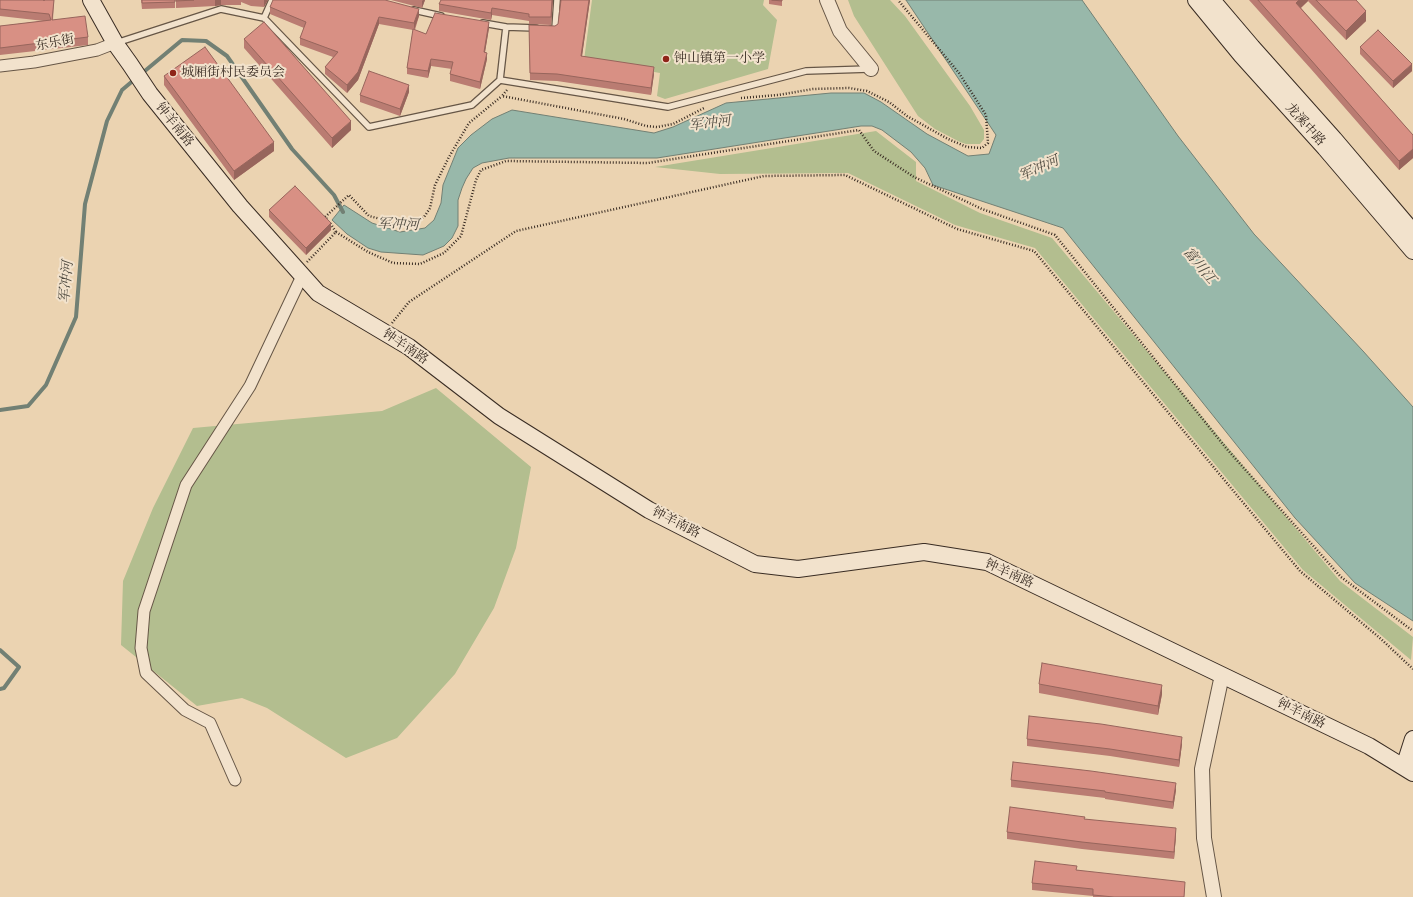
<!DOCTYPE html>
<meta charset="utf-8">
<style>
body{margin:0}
canvas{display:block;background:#ebd3b1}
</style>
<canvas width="1413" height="897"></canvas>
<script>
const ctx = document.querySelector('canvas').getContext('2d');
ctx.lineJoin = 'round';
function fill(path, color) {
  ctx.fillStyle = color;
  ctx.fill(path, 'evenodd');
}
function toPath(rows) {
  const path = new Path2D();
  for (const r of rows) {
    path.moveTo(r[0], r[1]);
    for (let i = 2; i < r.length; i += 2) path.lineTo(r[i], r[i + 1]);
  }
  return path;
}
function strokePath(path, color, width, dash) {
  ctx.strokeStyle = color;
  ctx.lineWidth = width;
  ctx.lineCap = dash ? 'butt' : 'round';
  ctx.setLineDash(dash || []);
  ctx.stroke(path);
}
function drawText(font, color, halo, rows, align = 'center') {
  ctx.font = font + ' "IM FELL French Canon","Noto Serif SC",serif';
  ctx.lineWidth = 4;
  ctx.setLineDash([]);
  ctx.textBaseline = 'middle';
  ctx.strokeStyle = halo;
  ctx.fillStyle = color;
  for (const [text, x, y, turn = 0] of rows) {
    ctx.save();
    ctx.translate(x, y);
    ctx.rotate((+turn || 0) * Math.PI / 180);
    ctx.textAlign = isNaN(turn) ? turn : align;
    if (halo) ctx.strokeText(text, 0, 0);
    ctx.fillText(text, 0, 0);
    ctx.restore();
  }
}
fill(toPath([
 [592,0,764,0,763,5,777,20,768,69,665,99,657,96,660,73,584,60],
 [848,0,890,0,905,16,970,106,984,130,984,139,980,144,966,144,960,142,935,129,918,116,854,16],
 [876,131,916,162,916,181,980,213,1052,238,1340,581,1413,637,1411,660,1303,570,1035,248,955,225,848,173,720,174,655,167],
 [436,388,531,467,516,548,494,608,455,674,397,738,346,758,267,708,242,698,197,706,121,645,123,581,153,508,193,428,382,411]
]), '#b3be8f');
const water = toPath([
 [906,0,1082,0,1178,136,1254,234,1363,351,1413,407,1413,621,1355,583,1295,518,1063,228,933,185,925,168,911,152,882,130,872,126,861,126,657,158,509,158,482,163,473,168,466,179,462,188,458,200,458,226,452,238,444,246,423,255,381,252,368,248,347,234,332,220,344,205,372,223,400,232,425,228,434,220,441,203,443,185,458,148,471,135,492,119,512,110,654,133,673,127,726,103,831,93,864,93,881,102,927,134,968,156,989,154,996,135,906,0]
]);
fill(water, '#98b8aa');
strokePath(water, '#728074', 1);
strokePath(toPath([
 [140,75,182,40,206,41,227,56,292,149,334,195,343,212],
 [0,410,28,406,46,385,76,317,85,204,107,121,122,90,135,79],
 [0,650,19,667,4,688,0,689]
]), '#728074', 4);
const service = toPath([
 [414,10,441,16],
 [264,18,272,0],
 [483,23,506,27,500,80],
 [506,27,536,28],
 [551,29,555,29,557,0],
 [116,43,221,9,264,18,369,127,472,105,500,80,668,107,806,71,869,69]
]);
const minor = toPath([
 [0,66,34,62,97,50,115,43],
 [235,780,210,723,185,710,146,673,141,648,144,611,186,485,250,386,302,276]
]);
const tertiary = toPath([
 [827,0,840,31,871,69],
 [1214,897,1204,838,1202,769,1222,675]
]);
const secondary = toPath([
 [91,0,115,43,130,64,150,94,240,206,318,293,409,347,499,416,649,510,755,564,798,569,924,552,987,562,1369,746,1413,773],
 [1196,0,1242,56,1325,148,1413,251],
 [1212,0,1252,47,1334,139,1413,232],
 [1404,767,1413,739]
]);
strokePath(service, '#665646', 8);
strokePath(minor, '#665646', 13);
strokePath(tertiary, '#665646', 16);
strokePath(secondary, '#392c23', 18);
strokePath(toPath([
 [507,90,502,96,624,119,646,126,657,127,673,124,704,108],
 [741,98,778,95,813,89,849,88,867,91,889,102,907,116,948,139,967,147,982,148,988,143,986,115,959,73,898,0],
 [327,219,325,217,349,195,369,216,396,223,413,224,424,217,430,208,435,185,449,157,469,123,502,96],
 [336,232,368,252,393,263,420,264,444,253,461,236,476,180,481,170,506,161,648,163,859,130,874,151,914,177,982,209,1055,235,1226,448,1341,577,1413,631],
 [307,262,336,232,330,223],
 [392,323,409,302,516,231,764,176,845,175,957,229,1034,251,1300,571,1381,639,1413,669]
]), '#392c23', 2.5, [1, 2]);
strokePath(service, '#f2e2cc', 5.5);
strokePath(minor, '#f2e2cc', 11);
strokePath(tertiary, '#f2e2cc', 14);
strokePath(secondary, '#f2e2cc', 16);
fill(toPath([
 [0,0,54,0,53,20,88,37,88,45,0,55,0,26,44,21,0,16],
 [141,0,175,0,175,8,142,9],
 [176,0,268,0,264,7,251,6,241,2,241,5,221,5,215,6,176,8],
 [391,0,425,0,422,8],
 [553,0,551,25,529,24,529,21,492,15,491,20,439,11,439,4],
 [590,0,582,56,654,74,651,95,557,81,530,80,529,25,555,26,558,24],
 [769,0,782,0,782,6,769,4],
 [1249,0,1356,0,1366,21,1346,40,1308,1,1301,8,1413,135,1413,158,1399,170,1311,69],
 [270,7,419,16,415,30,426,34,489,28,485,52,487,59,480,89,450,81,450,74,452,69,431,66,428,78,407,74,407,68,413,30,379,24,358,80,347,93,325,74,325,67,333,57,300,45,300,38,304,28,270,14],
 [244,39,351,130,332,148,244,48],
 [1360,47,1412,71,1393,88,1360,54],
 [164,76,274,151,234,180,164,85],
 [409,92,400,116,360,102,360,95],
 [269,210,331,230,306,255,269,217],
 [1039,684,1162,694,1158,715,1039,693],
 [1027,739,1182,744,1179,767,1110,756,1027,746],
 [1011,780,1176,790,1173,809,1105,799,1105,798,1011,787],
 [1085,819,1176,835,1174,859,1082,849,1007,839,1007,832],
 [1077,870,1185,889,1184,897,1093,897,1093,896,1032,890,1032,883]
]), '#ba7c72');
fill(toPath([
 [215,0,221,0,221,5,215,6],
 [264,0,268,0,264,7],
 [423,0,425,0,422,8,422,1],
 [552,0,553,0,551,25,551,17],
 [589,0,590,0,581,63,581,56],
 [1299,0,1308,0,1308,1,1296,12,1296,3],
 [492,8,492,15,491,20,491,13],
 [419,9,419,16,414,30,414,23],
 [1366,11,1366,21,1346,40,1346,31],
 [379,17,379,24,358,80,347,93,347,85],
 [489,22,489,28,484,58,484,52],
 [487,53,487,59,480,89,480,82],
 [431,59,431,66,428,78,428,71],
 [1412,64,1412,71,1393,88,1393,81],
 [654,67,654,74,651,95,651,88],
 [409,85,409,92,400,116,400,109],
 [351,121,351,130,332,148,332,138],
 [274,142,274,151,234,180,234,171],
 [1413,149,1413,158,1399,170,1399,161],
 [331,223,331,230,306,255,306,248],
 [1162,685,1162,694,1158,715,1158,706],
 [1182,737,1182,744,1179,767,1179,760],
 [1176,783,1176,790,1173,809,1173,802],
 [1176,828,1176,835,1174,859,1174,852]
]), '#97655c');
const building = toPath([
 [0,0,44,0,44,1,44,0,54,0,52,20,85,16,88,37,0,48,0,26,51,20,49,14,0,9,0,0],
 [142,0,175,0,175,2,142,3,142,0],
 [176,0,194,0,176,1,176,0],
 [273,0,385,0,419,9,414,23,379,17,358,72,347,85,325,67,338,52,300,38,306,22,270,7,273,0],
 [441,0,552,0,551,17,529,17,529,14,492,8,491,13,439,4,441,0],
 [561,0,589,0,581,56,654,67,651,88,557,74,530,73,529,25,555,26,558,24,561,0],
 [772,0,782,0,782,1,772,0],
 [1258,0,1299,0,1296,3,1413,135,1413,149,1399,161,1311,60,1258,0],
 [1316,0,1356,0,1366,11,1346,31,1316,0],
 [435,13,489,22,484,52,487,53,480,82,450,74,453,62,431,59,428,71,407,68,413,29,426,34,435,13],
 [264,22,351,121,332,138,244,39,264,22],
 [1378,30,1412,64,1393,81,1360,47,1378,30],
 [205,47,274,142,234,171,164,76,205,47],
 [369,71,409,85,400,109,360,95,369,71],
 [295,186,331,223,306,248,269,210,295,186],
 [1042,663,1162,685,1158,706,1039,684,1042,663],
 [1029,716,1101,724,1182,737,1179,760,1110,749,1027,739,1029,716],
 [1013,762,1091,771,1176,783,1173,802,1105,792,1105,791,1011,780,1013,762],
 [1010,807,1085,817,1084,819,1176,828,1174,852,1082,842,1007,832,1010,807],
 [1035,861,1077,866,1076,870,1185,882,1184,897,1114,897,1093,895,1093,889,1032,883,1035,861]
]);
fill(building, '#d89084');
strokePath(building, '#97655c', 1);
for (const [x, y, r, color] of [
 [666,59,4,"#8f2418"],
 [173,73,4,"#8f2418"]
]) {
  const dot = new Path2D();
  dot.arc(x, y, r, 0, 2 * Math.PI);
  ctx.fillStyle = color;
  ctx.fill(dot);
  strokePath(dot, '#f2e2cc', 1.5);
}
drawText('13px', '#392c23', '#f2e2cc', [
 ["东乐街",55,43,-11],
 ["钟羊南路",174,125,51],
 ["龙溪中路",1305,125,48],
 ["钟羊南路",405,347,34],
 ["钟羊南路",676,523,27],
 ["钟羊南路",1009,574,24],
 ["钟羊南路",1301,714,26]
]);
drawText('13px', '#392c23', '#f2e2cc', [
 ["钟山镇第一小学",674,59],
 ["城厢街村民委员会",181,73]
], 'left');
drawText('italic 14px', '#4c483e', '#f2e2cc', [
 ["军冲河",710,124,-7],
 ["军冲河",1039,169,-24],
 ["军冲河",398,225,2],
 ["富川江",1199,266,51],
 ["军冲河",67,282,-85]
]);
</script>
